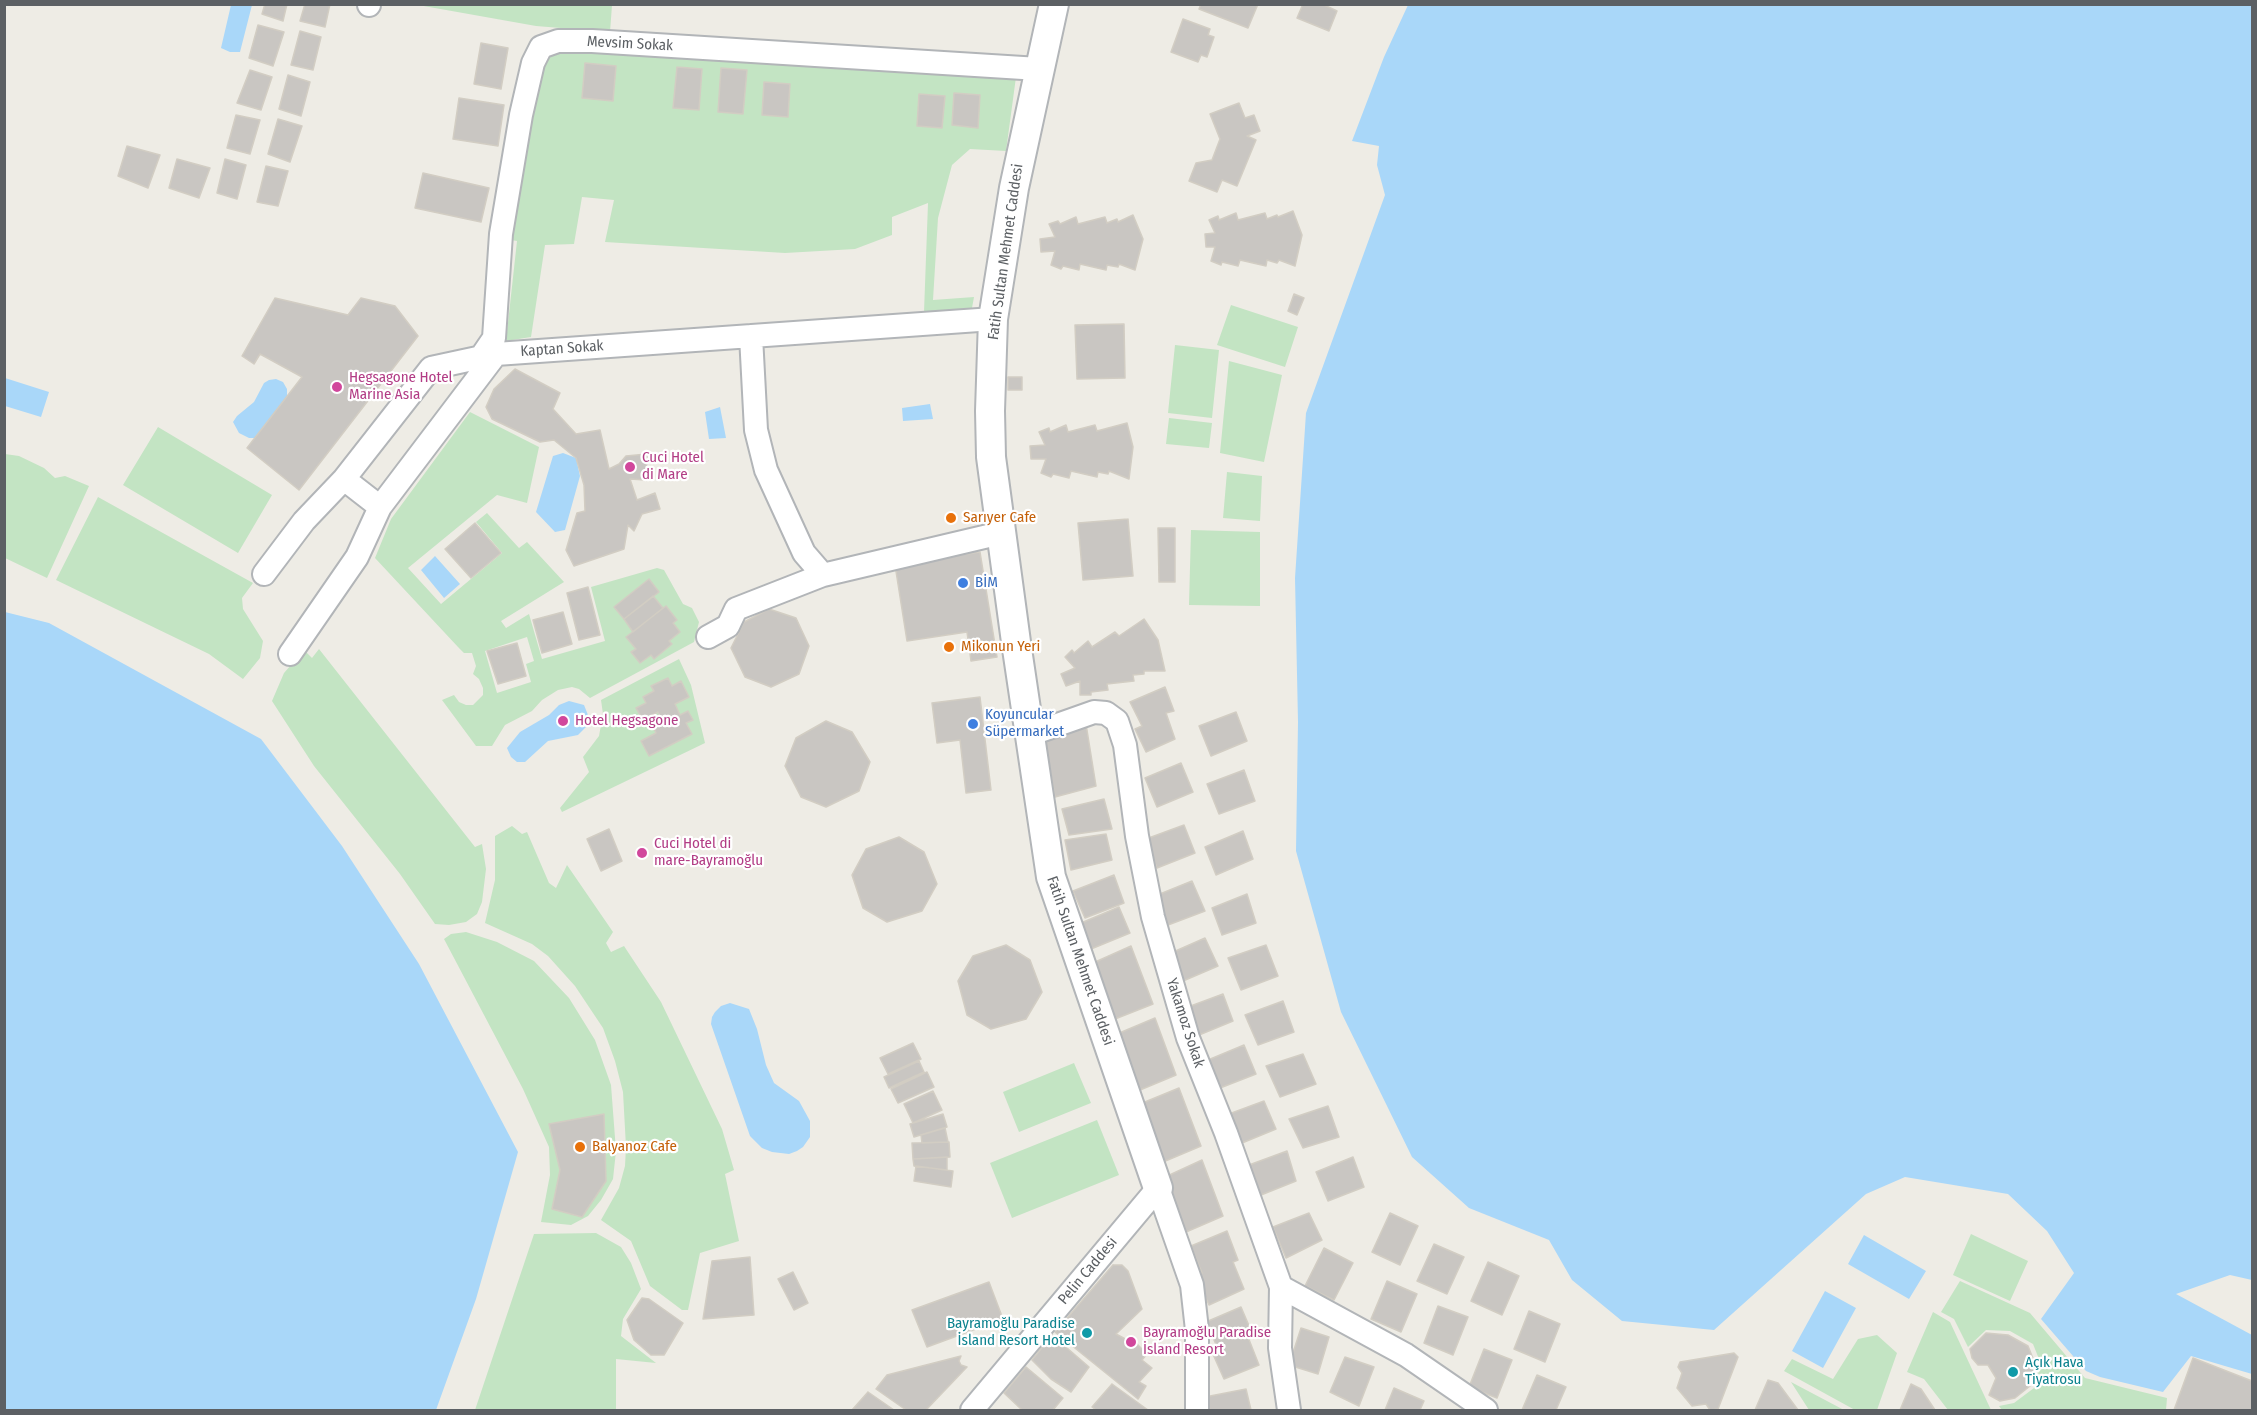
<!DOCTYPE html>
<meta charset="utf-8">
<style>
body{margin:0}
#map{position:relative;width:2257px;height:1415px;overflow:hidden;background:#eeece5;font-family:"Fira Sans Condensed",sans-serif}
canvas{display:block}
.frame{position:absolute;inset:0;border:6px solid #5c6064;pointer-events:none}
</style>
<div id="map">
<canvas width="2257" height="1415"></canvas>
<div class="frame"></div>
</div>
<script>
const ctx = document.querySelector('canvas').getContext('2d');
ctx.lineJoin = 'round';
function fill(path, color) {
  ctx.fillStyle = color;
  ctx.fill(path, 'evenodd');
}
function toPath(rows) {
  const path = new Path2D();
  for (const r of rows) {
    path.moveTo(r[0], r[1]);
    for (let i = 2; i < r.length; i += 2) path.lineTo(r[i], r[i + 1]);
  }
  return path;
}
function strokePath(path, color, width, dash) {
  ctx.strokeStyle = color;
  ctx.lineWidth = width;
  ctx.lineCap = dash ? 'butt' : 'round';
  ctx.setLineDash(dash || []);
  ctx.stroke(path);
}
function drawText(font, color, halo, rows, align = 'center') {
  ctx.font = font + ' "Fira Sans Condensed",sans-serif';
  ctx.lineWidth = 4.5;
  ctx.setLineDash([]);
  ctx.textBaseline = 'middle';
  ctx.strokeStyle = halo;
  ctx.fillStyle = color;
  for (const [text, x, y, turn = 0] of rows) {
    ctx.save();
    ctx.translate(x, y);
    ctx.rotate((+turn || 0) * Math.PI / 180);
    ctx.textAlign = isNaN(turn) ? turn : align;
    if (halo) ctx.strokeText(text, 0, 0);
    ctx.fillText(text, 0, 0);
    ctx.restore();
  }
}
fill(toPath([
 [418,5,612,5,610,32,536,26],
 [569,47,1016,77,1006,151,970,149,952,165,938,218,933,300,974,297,972,308,924,312,928,203,892,217,892,235,855,249,785,253,605,242,614,200,582,197,574,244,545,245,531,337,506,341,517,241,506,239,541,66,552,53],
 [1231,305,1298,327,1285,367,1217,345],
 [1175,345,1219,350,1212,418,1168,413],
 [1229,361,1282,375,1264,462,1220,453],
 [470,412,539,447,527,503,497,495,408,568,441,604,502,553,476,522,487,513,519,548,527,542,564,582,501,621,506,628,529,614,542,659,605,641,591,587,657,568,664,570,683,604,692,608,699,622,694,642,590,698,579,689,572,687,558,690,542,700,532,711,505,725,492,746,476,746,442,700,454,695,459,702,466,705,473,705,483,695,483,688,479,679,473,674,476,666,472,653,464,653,458,647,375,558,391,519],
 [527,637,534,661,526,664,531,682,497,693,485,651],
 [1169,418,1212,423,1209,448,1166,444],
 [158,427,272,495,238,553,123,485],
 [5,454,19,456,44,468,55,478,65,476,89,486,47,578,5,558],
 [1227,472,1262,476,1260,521,1223,518],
 [98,497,253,583,242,598,243,609,263,641,260,658,243,679,209,654,56,580],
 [1191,530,1260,532,1260,606,1189,605],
 [319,649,475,847,482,844,486,869,482,902,477,914,466,922,449,925,435,924,400,874,314,766,272,701,284,673,304,650,312,658],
 [679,659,691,685,705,743,562,812,560,808,589,772,583,757,599,736,603,714,601,700],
 [512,826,522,834,527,832,549,883,556,888,567,865,613,932,606,943,611,952,624,946,661,1002,722,1129,734,1170,725,1174,739,1241,700,1253,688,1310,682,1310,650,1286,631,1241,601,1220,619,1188,625,1166,626,1147,623,1092,615,1061,603,1028,575,986,548,956,532,944,485,923,495,880,495,836],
 [466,932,497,942,534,961,569,998,595,1040,611,1085,616,1151,613,1179,601,1200,588,1216,571,1225,541,1222,550,1175,549,1147,523,1089,444,939,451,934],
 [1074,1063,1091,1103,1019,1132,1003,1092],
 [1097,1120,1119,1175,1012,1218,990,1163],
 [596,1233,621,1247,631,1263,641,1289,623,1319,621,1336,656,1363,616,1359,616,1410,475,1410,534,1234],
 [1971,1234,2028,1261,2010,1301,1953,1275],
 [1960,1281,2030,1313,2085,1378,2167,1398,2166,1410,2002,1410,1999,1406,2014,1403,2034,1388,2041,1364,2033,1344,2010,1331,1986,1330,1968,1347,1954,1319,1941,1312],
 [1933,1312,1950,1322,1991,1410,1948,1410,1924,1379,1907,1372],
 [1877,1335,1897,1353,1877,1410,1855,1410,1784,1371,1792,1359,1833,1379,1858,1339],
 [1791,1382,1844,1410,1809,1410]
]), '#c3e4c3');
fill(toPath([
 [231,5,252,5,240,52,230,52,221,48],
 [1408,5,2252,5,2252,1280,2230,1275,2176,1294,2252,1335,2252,1374,2191,1356,2163,1392,2100,1377,2086,1371,2041,1319,2074,1273,2047,1231,2008,1194,1905,1177,1866,1194,1714,1330,1622,1321,1572,1280,1549,1240,1469,1208,1412,1157,1341,1012,1296,851,1298,722,1295,578,1306,413,1385,195,1377,165,1379,146,1352,141,1384,57],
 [5,378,49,392,41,417,5,406],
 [276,379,283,382,287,389,287,397,258,438,249,438,239,433,233,422,237,416,254,402,264,383,269,380],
 [930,404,933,419,903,421,902,408],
 [720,407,726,438,709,439,705,412],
 [563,453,576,458,580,476,565,530,555,532,536,512,553,456],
 [435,556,460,584,444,598,421,570],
 [5,612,49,623,261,739,342,846,419,964,518,1152,476,1299,436,1410,5,1410],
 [569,701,584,705,588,715,586,727,578,735,548,741,525,762,517,762,511,757,507,748,520,732,549,715,559,705],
 [730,1003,749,1009,757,1029,766,1065,774,1083,799,1101,810,1121,810,1137,803,1147,797,1151,789,1154,772,1152,762,1148,750,1136,711,1024,712,1017,715,1012,721,1006],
 [1864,1235,1926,1271,1909,1299,1848,1264],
 [1825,1291,1856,1308,1823,1368,1792,1351]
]), '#a9d7f9');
const building = toPath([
 [265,4,287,4,283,21,262,14,265,4],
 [305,4,330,4,325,27,300,21,305,4],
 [1201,4,1258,4,1248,28,1199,9,1201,4],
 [1303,4,1322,4,1337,11,1329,31,1297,18,1303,4],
 [1183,19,1210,29,1208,35,1214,37,1207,57,1201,55,1198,62,1171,52,1183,19],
 [258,25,284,32,273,66,249,58,258,25],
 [300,31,321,37,313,70,291,65,300,31],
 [481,43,508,48,501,89,474,84,481,43],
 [585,63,616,66,613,101,582,98,585,63],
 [677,67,702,69,699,110,673,108,677,67],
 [721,68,747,70,743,114,718,112,721,68],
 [250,70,272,77,261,110,237,103,250,70],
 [288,75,310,82,301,116,279,109,288,75],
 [764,82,790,84,788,117,762,115,764,82],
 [954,93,980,95,978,128,952,125,954,93],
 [919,94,945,96,942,128,917,126,919,94],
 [459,98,504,105,498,146,453,139,459,98],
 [1239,103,1245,118,1254,115,1260,131,1247,136,1256,140,1237,186,1222,180,1217,192,1189,181,1196,163,1212,160,1220,139,1210,114,1239,103],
 [236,115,260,120,250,154,227,148,236,115],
 [278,119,302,126,290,162,268,154,278,119],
 [127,146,160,155,148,188,118,176,127,146],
 [177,159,210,168,199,198,169,188,177,159],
 [225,159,246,165,237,199,217,193,225,159],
 [266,166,288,171,278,206,257,202,266,166],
 [423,173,489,188,481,222,415,208,423,173],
 [1293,211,1302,235,1295,266,1279,260,1277,263,1267,260,1266,266,1240,260,1238,266,1222,262,1221,265,1211,261,1215,247,1206,247,1205,234,1215,233,1209,220,1218,216,1219,220,1236,213,1238,220,1265,213,1267,219,1277,215,1278,217,1293,211],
 [1133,215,1143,239,1135,270,1119,264,1118,267,1107,265,1106,270,1080,264,1079,270,1063,266,1061,269,1051,265,1055,251,1041,252,1040,239,1055,237,1049,224,1058,221,1060,224,1076,217,1078,224,1105,217,1107,223,1117,219,1118,222,1133,215],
 [1294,294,1304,298,1297,315,1288,311,1294,294],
 [275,298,348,315,361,298,395,306,418,336,299,490,247,448,302,377,260,354,254,364,242,356,275,298],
 [1124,324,1125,378,1077,379,1075,325,1124,324],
 [515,369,560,393,553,409,576,434,600,430,609,469,619,464,626,456,647,454,646,480,630,479,637,500,655,493,660,509,642,514,634,531,628,525,624,549,574,566,566,550,577,513,585,511,584,485,576,458,554,440,540,442,492,419,486,407,494,389,515,369],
 [1008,377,1022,377,1022,390,1008,390,1008,377],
 [1127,423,1133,447,1129,479,1109,471,1108,474,1098,472,1097,477,1071,471,1069,478,1053,474,1051,477,1041,473,1046,459,1031,459,1030,446,1045,445,1039,432,1049,428,1050,432,1066,425,1068,432,1095,425,1097,431,1127,423],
 [1128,519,1133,576,1083,580,1078,523,1128,519],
 [475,523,501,553,471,578,445,549,475,523],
 [1158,528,1175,528,1175,582,1159,582,1158,528],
 [980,552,997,657,971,661,967,632,907,641,895,565,980,552],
 [649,579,659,592,624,619,614,607,649,579],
 [588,587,600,635,579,640,567,593,588,587],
 [653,596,663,608,633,632,624,619,653,596],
 [666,606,677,620,673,623,680,632,669,641,672,644,654,659,651,655,640,663,631,652,636,649,626,637,666,606],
 [769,609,796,618,809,646,799,674,771,687,745,677,731,648,744,622,769,609],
 [563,612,572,644,542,653,533,620,563,612],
 [1144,619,1158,640,1165,671,1144,671,1144,674,1133,675,1134,681,1107,684,1108,690,1091,692,1091,695,1080,695,1080,681,1066,686,1061,674,1075,668,1065,657,1072,650,1074,653,1088,641,1092,647,1115,632,1119,636,1144,619],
 [517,643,526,676,498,684,487,651,517,643],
 [668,678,672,686,681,681,689,697,675,704,680,715,688,711,693,720,686,723,692,734,649,756,641,741,656,733,653,726,662,721,658,712,643,720,636,708,646,703,643,697,654,691,651,686,668,678],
 [1165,687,1174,711,1166,713,1175,739,1146,752,1135,729,1142,726,1130,702,1165,687],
 [980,697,991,790,966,793,960,740,937,743,932,703,980,697],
 [1236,712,1247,741,1211,756,1199,726,1236,712],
 [826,721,852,732,870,762,859,791,826,807,801,797,785,766,796,738,826,721],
 [1086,724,1096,786,1055,797,1044,737,1086,724],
 [1181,763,1193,792,1157,807,1145,778,1181,763],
 [1244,770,1255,801,1219,814,1207,784,1244,770],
 [1104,799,1112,829,1069,835,1062,809,1104,799],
 [1184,825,1195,853,1157,868,1146,839,1184,825],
 [609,829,622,861,601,871,587,839,609,829],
 [1243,831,1253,859,1216,875,1205,847,1243,831],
 [1106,834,1112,860,1071,870,1065,840,1106,834],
 [899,837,924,852,937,884,922,911,887,922,863,908,852,875,866,849,899,837],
 [1114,875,1124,903,1085,918,1073,891,1114,875],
 [1192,881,1205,911,1168,925,1155,896,1192,881],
 [1247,894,1256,923,1222,935,1212,908,1247,894],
 [1119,907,1130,933,1091,949,1081,923,1119,907],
 [1205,938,1218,966,1183,981,1171,953,1205,938],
 [1006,945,1030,960,1042,992,1026,1019,991,1029,967,1015,958,981,973,956,1006,945],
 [1266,945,1278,976,1241,990,1228,958,1266,945],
 [1131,946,1153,1004,1115,1019,1093,963,1131,946],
 [1223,994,1233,1021,1199,1035,1188,1007,1223,994],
 [1283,1001,1294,1032,1258,1045,1245,1015,1283,1001],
 [1155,1018,1176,1075,1140,1090,1117,1034,1155,1018],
 [913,1043,921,1059,888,1074,880,1058,913,1043],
 [1244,1045,1256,1074,1220,1088,1208,1060,1244,1045],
 [1303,1054,1316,1084,1280,1097,1266,1066,1303,1054],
 [919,1061,924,1072,889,1088,884,1077,919,1061],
 [927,1072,934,1087,898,1103,891,1089,927,1072],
 [1179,1088,1201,1146,1163,1162,1140,1104,1179,1088],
 [933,1091,942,1110,913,1123,904,1104,933,1091],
 [1264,1101,1276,1129,1242,1143,1229,1114,1264,1101],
 [1328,1106,1339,1137,1303,1148,1289,1119,1328,1106],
 [604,1114,606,1181,582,1217,552,1209,560,1170,549,1124,604,1114],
 [943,1114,947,1127,914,1137,910,1124,943,1114],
 [945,1128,948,1142,922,1143,921,1135,945,1128],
 [949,1142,950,1157,913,1159,912,1143,949,1142],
 [1287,1151,1296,1181,1261,1195,1249,1165,1287,1151],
 [947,1157,947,1170,914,1166,913,1159,947,1157],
 [1353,1157,1364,1187,1328,1201,1316,1172,1353,1157],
 [1202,1160,1223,1216,1186,1232,1163,1178,1202,1160],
 [916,1166,953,1171,951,1187,914,1181,916,1166],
 [1309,1213,1322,1240,1286,1258,1273,1227,1309,1213],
 [1390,1213,1418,1226,1400,1265,1372,1252,1390,1213],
 [1227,1231,1238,1260,1233,1262,1244,1289,1209,1305,1196,1275,1202,1273,1191,1246,1227,1231],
 [1434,1244,1464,1257,1447,1294,1417,1281,1434,1244],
 [1324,1248,1353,1263,1334,1300,1305,1286,1324,1248],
 [750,1257,754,1315,703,1319,712,1261,750,1257],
 [1488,1262,1519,1276,1502,1315,1471,1301,1488,1262],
 [1113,1265,1122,1265,1128,1271,1142,1309,1116,1334,1131,1342,1132,1339,1147,1354,1142,1360,1152,1368,1139,1382,1146,1386,1138,1399,1055,1332,1113,1265],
 [793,1272,808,1303,794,1310,778,1279,793,1272],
 [1387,1281,1417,1294,1401,1332,1371,1319,1387,1281],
 [989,1282,1003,1319,927,1347,912,1310,989,1282],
 [642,1298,649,1299,683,1323,664,1355,651,1355,634,1340,627,1320,642,1298],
 [1438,1306,1468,1317,1453,1355,1424,1343,1438,1306],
 [1241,1307,1253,1335,1248,1337,1259,1365,1224,1379,1212,1352,1218,1349,1206,1322,1241,1307],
 [1529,1311,1560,1324,1545,1362,1514,1349,1529,1311],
 [1301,1328,1329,1337,1318,1374,1289,1365,1301,1328],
 [1986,1333,2008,1335,2028,1346,2036,1366,2030,1386,2015,1398,2000,1401,1989,1395,1996,1378,1988,1365,1978,1365,1972,1358,1970,1349,1986,1333],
 [1052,1335,1089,1367,1071,1392,1051,1379,1032,1360,1052,1335],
 [1484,1349,1512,1360,1497,1398,1469,1387,1484,1349],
 [1734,1353,1738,1357,1718,1409,1710,1410,1706,1404,1692,1406,1677,1388,1682,1373,1678,1367,1680,1362,1734,1353],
 [961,1356,959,1361,961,1365,967,1367,926,1410,906,1410,876,1389,887,1375,961,1356],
 [1345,1357,1374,1367,1359,1406,1330,1392,1345,1357],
 [2193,1358,2252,1381,2252,1410,2174,1410,2193,1358],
 [1026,1367,1063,1398,1053,1410,1022,1410,1004,1393,1026,1367],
 [1537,1375,1566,1387,1556,1410,1522,1410,1537,1375],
 [1768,1380,1778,1383,1798,1410,1755,1410,1768,1380],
 [1112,1384,1148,1410,1096,1410,1092,1407,1112,1384],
 [1911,1384,1921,1389,1935,1410,1900,1410,1911,1384],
 [1394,1388,1424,1401,1420,1410,1385,1410,1394,1388],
 [1246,1389,1251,1410,1210,1410,1205,1397,1246,1389],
 [868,1392,894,1410,852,1410,868,1392]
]);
fill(building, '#c9c6c2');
strokePath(building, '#d2cdc3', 1.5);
const minor = toPath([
 [369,4,369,5],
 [751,336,756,430,766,470,804,553,823,575],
 [481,357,494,338,501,234,521,115,533,63,541,47,558,41,592,41,1039,69],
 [344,479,380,507],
 [264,574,304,521,344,479,431,368,496,354,993,319],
 [708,637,728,626,736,609,823,575,1001,533],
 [290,654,357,557,380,507,496,354],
 [1029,735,1094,712,1106,713,1117,721,1125,745,1137,836,1153,917,1188,1038,1226,1133,1281,1287,1280,1348,1289,1410],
 [1158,1188,1192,1285,1197,1330,1197,1410],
 [1281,1287,1406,1355,1486,1410],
 [972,1410,1158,1188]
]);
const tertiary = toPath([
 [1054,4,1014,188,993,319,990,411,991,457,1016,642,1051,877,1158,1188]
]);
strokePath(minor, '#b2b5b8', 26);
strokePath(tertiary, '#b2b5b8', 32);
strokePath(minor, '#fff', 22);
strokePath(tertiary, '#fff', 28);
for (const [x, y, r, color] of [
 [337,387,6,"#d1479c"],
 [630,467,6,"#d1479c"],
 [951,518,6,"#e8710a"],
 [963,583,6,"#3f7fe0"],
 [949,647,6,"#e8710a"],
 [563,721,6,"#d1479c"],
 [973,724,6,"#3f7fe0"],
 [642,853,6,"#d1479c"],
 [580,1147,6,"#e8710a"],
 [1087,1333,6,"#0f9aa8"],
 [1131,1342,6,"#d1479c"],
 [2013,1372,6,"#0f9aa8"]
]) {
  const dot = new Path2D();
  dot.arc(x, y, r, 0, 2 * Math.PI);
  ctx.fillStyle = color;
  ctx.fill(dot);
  strokePath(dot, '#fff', 2);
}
drawText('15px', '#5c6064', '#fff', [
 ["Mevsim Sokak",630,44,3],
 ["Fatih Sultan Mehmet Caddesi",1006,252,-82],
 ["Kaptan Sokak",562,349,-4],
 ["Fatih Sultan Mehmet Caddesi",1080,961,71],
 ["Yakamoz Sokak",1185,1023,72],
 ["Pelin Caddesi",1088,1271,-50]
]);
drawText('15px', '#b23c85', '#fff', [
 ["Hegsagone Hotel",349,378],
 ["Marine Asia",349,395],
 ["Cuci Hotel",642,458],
 ["di Mare",642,475],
 ["Hotel Hegsagone",575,721],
 ["Cuci Hotel di",654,844],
 ["mare-Bayramoğlu",654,861],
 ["Bayramoğlu Paradise",1143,1333],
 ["İsland Resort",1143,1350]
], 'left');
drawText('15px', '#c56008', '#fff', [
 ["Sarıyer Cafe",963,518],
 ["Mikonun Yeri",961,647],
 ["Balyanoz Cafe",592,1147]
], 'left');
drawText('15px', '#366cbe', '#fff', [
 ["BİM",975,583],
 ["Koyuncular",985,715],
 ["Süpermarket",985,732]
], 'left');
drawText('15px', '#0d838f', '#fff', [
 ["Bayramoğlu Paradise",1075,1324],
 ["İsland Resort Hotel",1075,1341],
 ["Açık Hava",2025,1363,"left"],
 ["Tiyatrosu",2025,1380,"left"]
], 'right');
</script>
